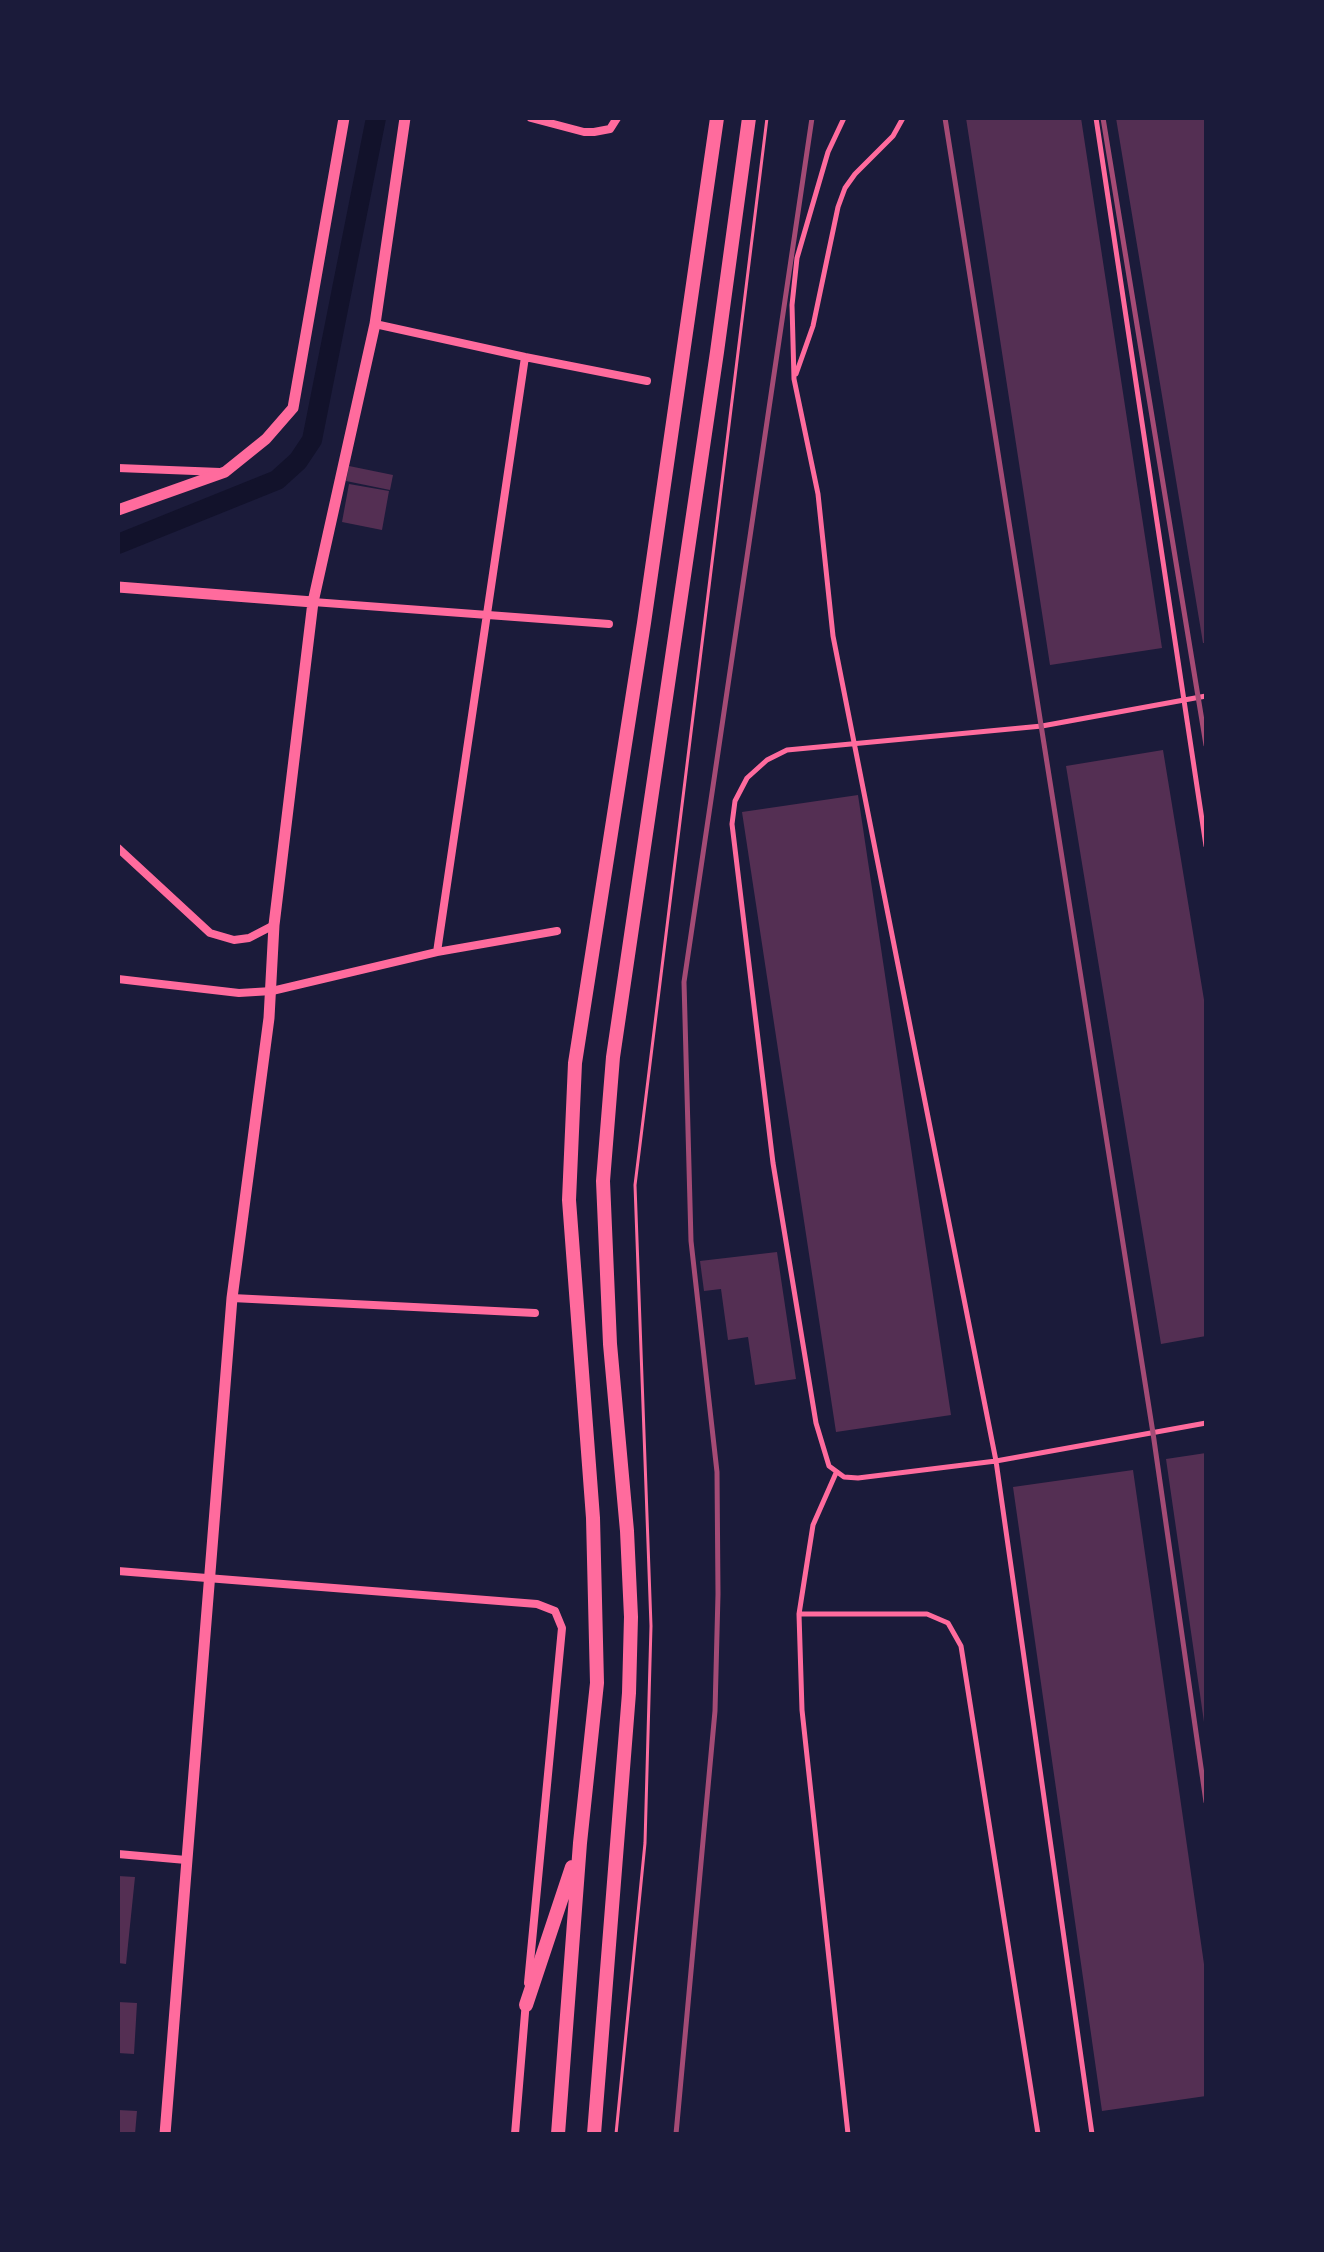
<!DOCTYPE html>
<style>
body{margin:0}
#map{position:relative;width:1324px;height:2252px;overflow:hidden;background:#1b1b3a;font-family:"Source Sans 3",sans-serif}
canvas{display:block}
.frame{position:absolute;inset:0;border:120px solid #1b1b3a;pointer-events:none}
</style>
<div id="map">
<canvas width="1324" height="2252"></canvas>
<div class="frame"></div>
</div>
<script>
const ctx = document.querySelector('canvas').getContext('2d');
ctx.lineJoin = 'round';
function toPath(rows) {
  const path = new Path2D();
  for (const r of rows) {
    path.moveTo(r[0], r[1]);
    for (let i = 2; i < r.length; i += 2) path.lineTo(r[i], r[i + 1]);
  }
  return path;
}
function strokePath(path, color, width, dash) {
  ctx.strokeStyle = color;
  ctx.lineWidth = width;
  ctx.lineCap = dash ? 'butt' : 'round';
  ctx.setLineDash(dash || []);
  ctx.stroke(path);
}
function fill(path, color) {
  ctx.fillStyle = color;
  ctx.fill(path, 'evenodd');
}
strokePath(toPath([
 [118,544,277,480,298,461,312,440,376,118]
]), '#12122b', 20);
fill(toPath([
 [966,118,1081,118,1162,648,1050,665],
 [1116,118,1206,118,1206,643,1203,643],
 [349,466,393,475,390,490,346,481],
 [349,484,389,491,382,530,342,522],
 [1163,750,1206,1012,1206,1336,1161,1344,1066,766],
 [858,795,951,1415,836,1432,742,812],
 [777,1252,796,1379,755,1385,748,1337,728,1340,721,1289,704,1291,700,1261],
 [1206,1453,1206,1722,1204,1722,1166,1459],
 [1133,1470,1206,1978,1206,2096,1102,2111,1013,1487],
 [118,1876,135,1877,126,1964,118,1963],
 [118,2002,137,2003,134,2054,118,2053],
 [118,2110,137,2111,135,2134,118,2134]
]), '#542f53');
strokePath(toPath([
 [616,2134,645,1843,651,1626,635,1185,767,118]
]), '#ff6b9d', 3);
strokePath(toPath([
 [844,118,828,152,797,258,792,305,794,379,818,494,833,636,996,1461,1092,2134],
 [1096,118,1206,846],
 [796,374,813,326,838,207,845,188,855,174,893,136,903,118],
 [1206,696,1042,726,787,750,767,760,747,778,735,801,732,824,773,1163,816,1423,829,1466,844,1477,858,1478,996,1461,1206,1423],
 [836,1473,813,1525,799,1614,802,1710,848,2134],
 [799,1614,927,1614,948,1623,961,1646,1038,2134]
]), '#ff6b9d', 5);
strokePath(toPath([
 [531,118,584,132,594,132,610,129,617,118],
 [375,324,525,357,647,381],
 [118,468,220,472],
 [313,602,609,624],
 [118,848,210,933,234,940,249,938,274,925],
 [437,952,525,357],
 [118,979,239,993,272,991,437,952,557,931],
 [232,1298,535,1313],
 [118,1571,537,1604,555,1611,562,1628,528,1983],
 [118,1854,186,1860],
 [515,2134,526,2001]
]), '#ff6b9d', 8);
strokePath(toPath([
 [118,510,225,472,266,439,293,408,344,118],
 [118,587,313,602],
 [165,2134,232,1298,269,1018,274,925,313,602,375,324,405,118]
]), '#ff6b9d', 11);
strokePath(toPath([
 [526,2005,572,1867],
 [558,2134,580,1843,597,1683,593,1518,569,1200,575,1063,644,623,717,118],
 [594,2134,629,1693,631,1617,627,1531,610,1344,603,1181,613,1057,717,352,749,118]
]), '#ff6b9d', 14);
strokePath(toPath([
 [945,118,1153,1433,1206,1802],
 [1103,118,1206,745],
 [676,2134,715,1711,718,1594,717,1472,691,1241,684,982,812,118]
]), '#a44b75', 5);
</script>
